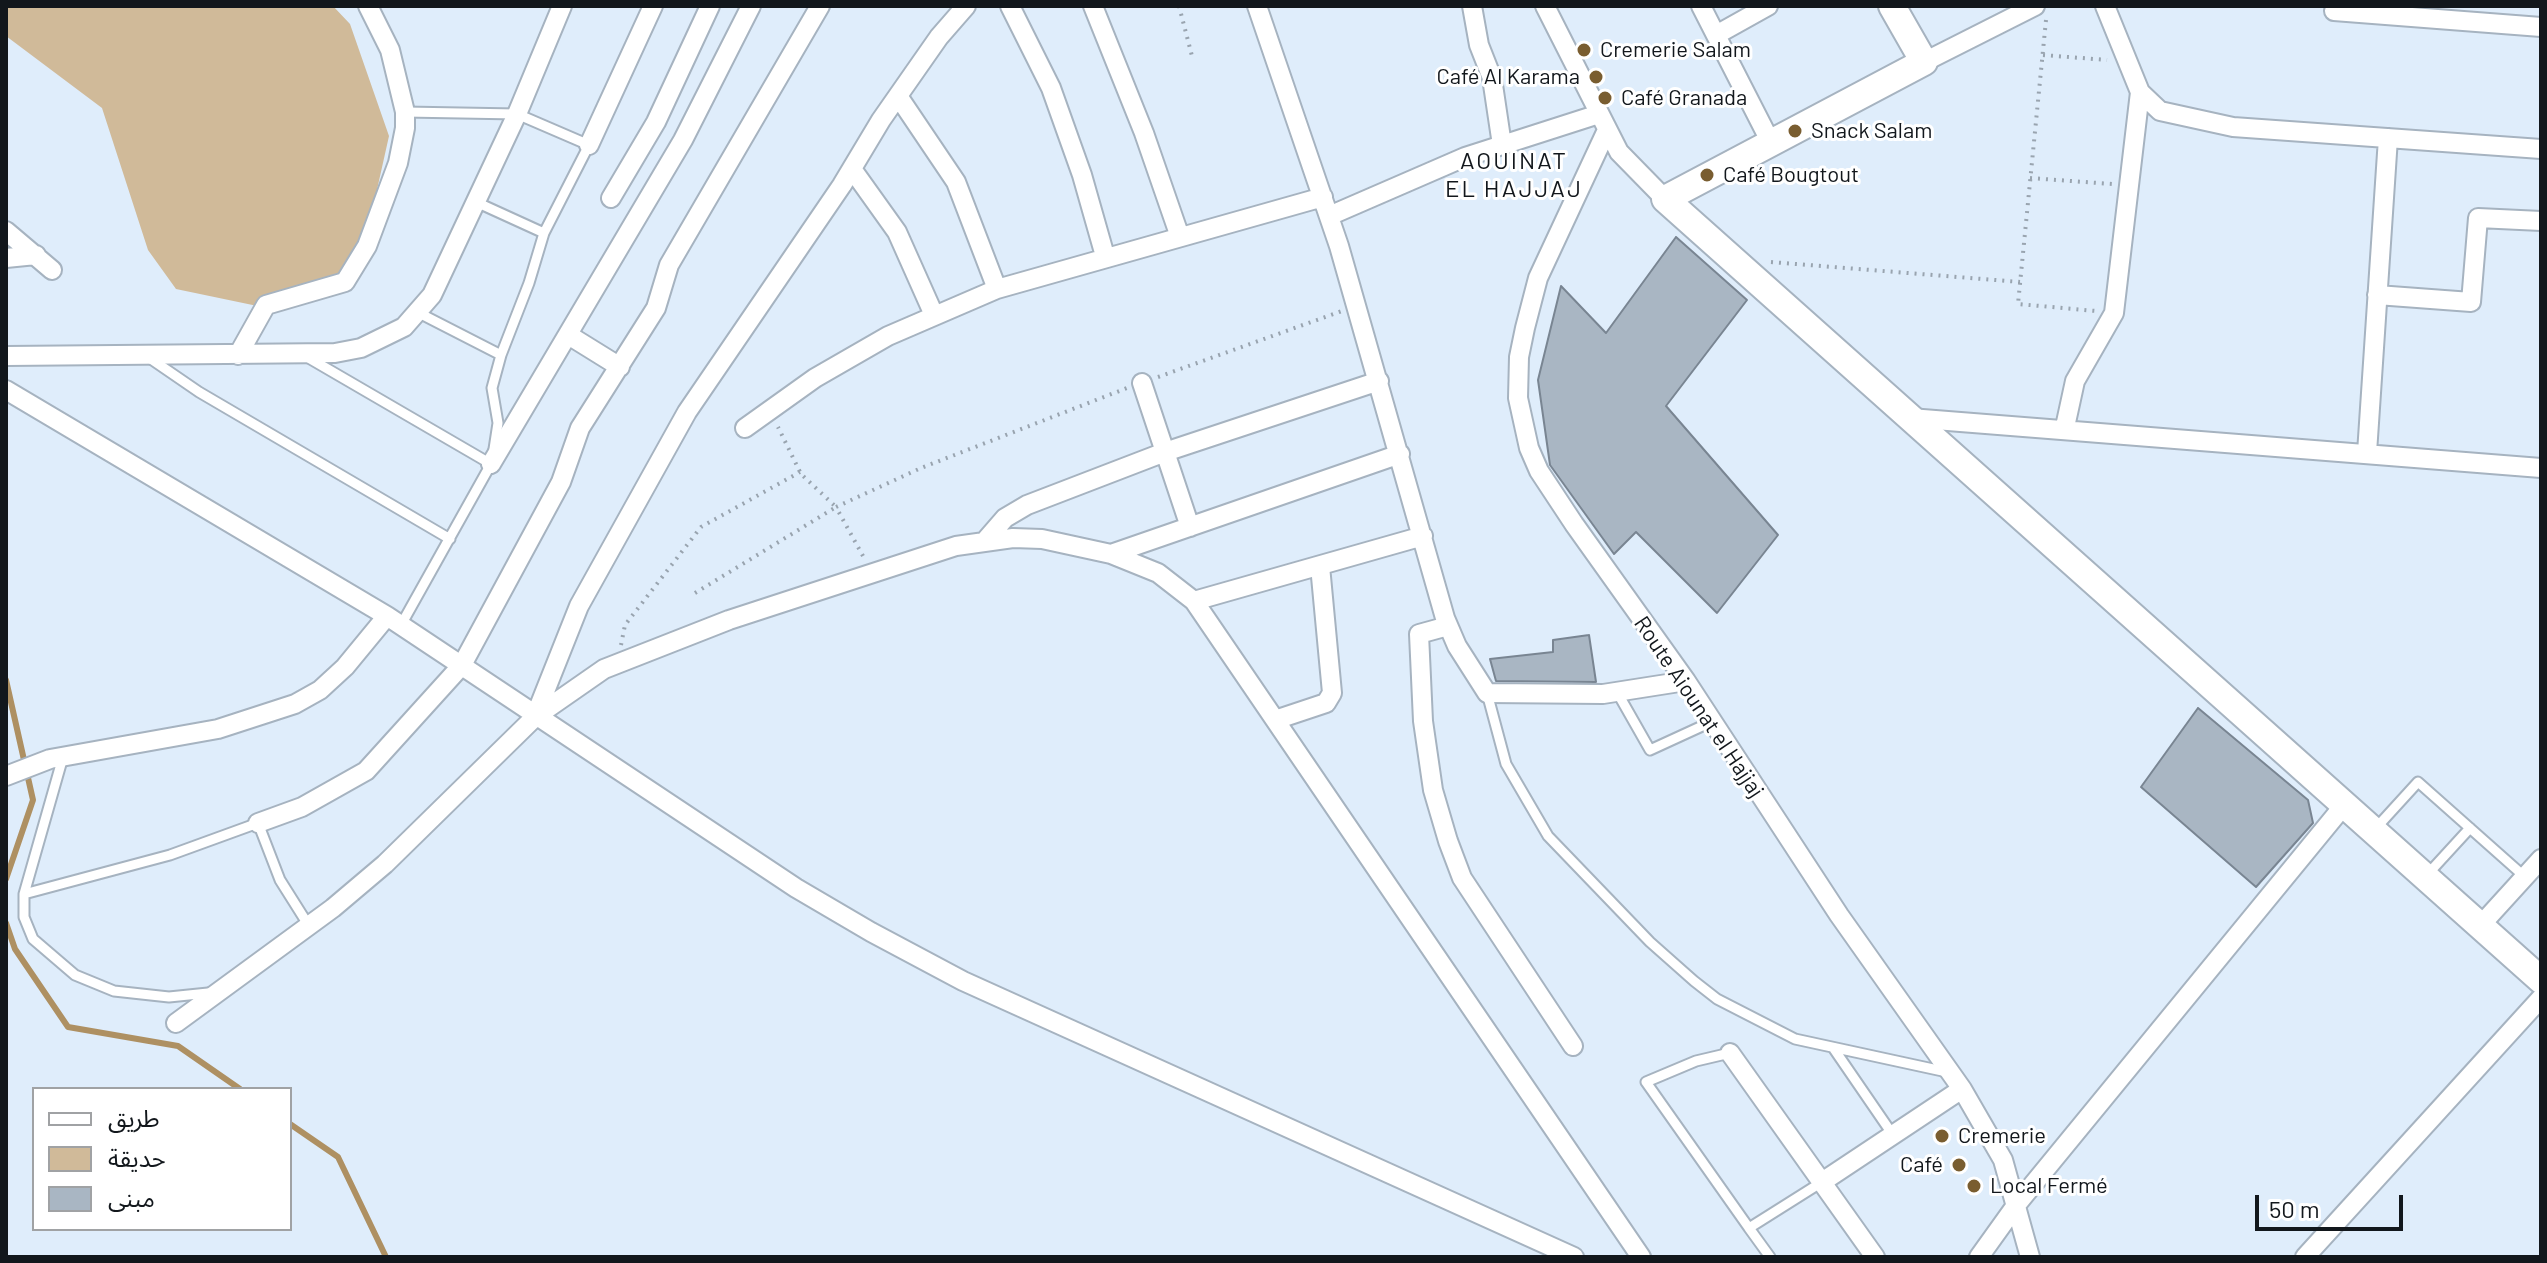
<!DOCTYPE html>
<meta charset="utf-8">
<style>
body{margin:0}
#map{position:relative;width:2547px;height:1263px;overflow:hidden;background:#dfedfb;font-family:Barlow,"Noto Sans Arabic",sans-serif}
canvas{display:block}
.frame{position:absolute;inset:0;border:8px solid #12171c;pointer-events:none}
.legend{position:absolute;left:32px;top:1087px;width:260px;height:144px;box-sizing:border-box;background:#fff;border:2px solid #a0a2a4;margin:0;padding:10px 14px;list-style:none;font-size:24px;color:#12171c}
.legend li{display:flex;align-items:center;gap:16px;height:40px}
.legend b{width:40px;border:2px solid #a0a2a4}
.scale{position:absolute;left:2255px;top:1195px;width:148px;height:36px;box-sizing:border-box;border:4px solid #12171c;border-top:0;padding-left:10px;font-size:24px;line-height:28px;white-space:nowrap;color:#12171c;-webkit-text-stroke:6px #fff;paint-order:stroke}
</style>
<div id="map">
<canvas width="2547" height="1263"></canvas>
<div class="frame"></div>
<ul class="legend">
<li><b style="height:10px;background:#fff"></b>طريق</li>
<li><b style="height:22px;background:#d0ba99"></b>حديقة</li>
<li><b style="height:22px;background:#a9b6c3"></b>مبنى</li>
</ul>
<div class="scale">50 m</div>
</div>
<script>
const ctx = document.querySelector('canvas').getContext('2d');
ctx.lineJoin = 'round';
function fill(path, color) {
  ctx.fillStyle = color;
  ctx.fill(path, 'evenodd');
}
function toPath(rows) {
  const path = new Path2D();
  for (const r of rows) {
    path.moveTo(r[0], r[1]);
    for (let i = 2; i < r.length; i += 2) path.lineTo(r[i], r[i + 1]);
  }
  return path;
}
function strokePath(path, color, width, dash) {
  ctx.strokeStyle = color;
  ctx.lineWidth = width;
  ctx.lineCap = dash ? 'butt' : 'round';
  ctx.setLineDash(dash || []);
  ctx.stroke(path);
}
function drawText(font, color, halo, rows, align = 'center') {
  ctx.font = font + ' Barlow,sans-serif';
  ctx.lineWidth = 6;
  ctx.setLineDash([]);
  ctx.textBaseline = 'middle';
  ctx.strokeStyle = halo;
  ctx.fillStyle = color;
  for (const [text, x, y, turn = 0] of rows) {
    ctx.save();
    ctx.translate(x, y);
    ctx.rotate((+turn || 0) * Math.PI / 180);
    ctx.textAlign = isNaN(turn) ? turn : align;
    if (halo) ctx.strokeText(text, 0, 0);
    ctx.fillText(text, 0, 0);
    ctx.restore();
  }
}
fill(toPath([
 [6,6,333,6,350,24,389,136,370,221,333,291,267,308,176,289,148,250,102,108,6,36]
]), '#d0ba99');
strokePath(toPath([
 [6,680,33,800,6,879],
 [6,923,15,949,68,1027,178,1046,240,1089],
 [290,1124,338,1157,386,1257]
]), '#ae9062', 6);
const building = toPath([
 [1676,237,1747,300,1666,406,1778,535,1717,613,1636,532,1614,554,1550,465,1538,380,1561,286,1606,333,1676,237],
 [1589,635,1596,682,1496,681,1490,659,1553,652,1553,640,1589,635],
 [2198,708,2308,800,2313,823,2256,887,2141,787,2198,708]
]);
fill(building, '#a9b6c3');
strokePath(building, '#798592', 2);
const lane = toPath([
 [405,112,517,114,589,145,544,233,529,283,501,355],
 [476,202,544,233],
 [419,313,501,355,492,388,498,423,494,449],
 [148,357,199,392,450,539],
 [307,357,491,464],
 [401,625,491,464],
 [1617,692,1650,750,1711,722],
 [1487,693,1506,764,1548,836,1650,942,1694,981,1717,999,1795,1039,1947,1072],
 [63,757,24,894,24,917,33,939,75,975,114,991,169,997,208,993],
 [2376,828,2418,782,2525,877],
 [2426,876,2470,828],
 [24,894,170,855,258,823,280,880,309,926],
 [1834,1049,1893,1135],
 [1730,1053,1696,1061,1646,1082,1749,1228,1822,1182],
 [1749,1228,1770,1257]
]);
const street = toPath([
 [1010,6,1051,88,1082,175,1105,256],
 [1093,6,1144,133,1180,237],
 [1257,6,1339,246,1445,618,1457,646,1487,693,1603,694,1686,681],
 [1472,6,1479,45,1492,78,1502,145],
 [1545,6,1619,152,1665,199],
 [1701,6,1771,143],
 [2105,6,2140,92,2160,111,2233,127,2541,149],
 [2334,11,2541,27],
 [1716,35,1768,6],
 [1924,62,2035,6],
 [898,96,956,182,997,289],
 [1607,130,1538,278,1525,328,1519,357,1518,398,1529,448,1539,471,1574,524,1686,681,1839,915,1962,1089,2003,1160,2030,1257],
 [589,145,653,6],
 [852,169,897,232,934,315],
 [611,198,656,122,710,6],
 [1329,216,1465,157,1599,114],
 [6,231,52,270],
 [6,258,36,255],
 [2377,295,2471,302,2478,218,2541,221],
 [570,336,620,367],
 [238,355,266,305,345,282,367,246,398,163,405,128,405,112,390,50,368,6],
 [6,356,335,353,361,348,404,327,432,295,517,114,562,6],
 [1142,383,1190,527],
 [6,390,387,616,796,888,871,932,963,981,1574,1257],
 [1910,418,2541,468],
 [2065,427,2075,381,2114,313,2140,92],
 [745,428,815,378,888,336,997,289,1323,197],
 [2367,453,2388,138],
 [491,464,683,140,751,6],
 [985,541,1005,518,1027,505,1165,452,1379,381],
 [1111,554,1400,454],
 [1194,601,1423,536],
 [1448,626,1419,634,1423,721,1433,790,1448,841,1462,878,1573,1046],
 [536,714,579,606,687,412,842,185,881,120,939,37,966,6],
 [1278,719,1326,703,1332,693,1320,566],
 [6,776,50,759,218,729,295,704,320,690,345,667,387,616],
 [258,823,302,807,366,771,462,665,561,482,580,428,656,308,669,265,820,6],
 [2480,926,2541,859],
 [176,1023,333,908,385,864,535,717,604,669,729,620,956,546,1013,538,1042,539,1111,554,1158,573,1194,601,1641,1257],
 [1730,1053,1875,1257],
 [1822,1182,1962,1089],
 [1979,1257,2017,1204,2345,804],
 [2305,1257,2541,998]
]);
const secondary = toPath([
 [1892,6,1924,62,1665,199,2541,980]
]);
strokePath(lane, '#a6b3c0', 13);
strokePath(street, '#a6b3c0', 22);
strokePath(secondary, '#a6b3c0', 30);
strokePath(toPath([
 [1179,6,1192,56],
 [2046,20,2018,304,2096,311],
 [2043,55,2107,60],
 [2030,178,2112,184],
 [1771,262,2020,282],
 [1158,377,1342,311],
 [863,556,836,507,921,468,1127,388],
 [695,593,836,507,801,474,778,427],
 [621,645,625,625,701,527,800,472]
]), '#99a4af', 4, [2, 6]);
strokePath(lane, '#fff', 9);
strokePath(street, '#fff', 18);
strokePath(secondary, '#fff', 26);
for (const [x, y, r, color] of [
 [1584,50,8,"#795d30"],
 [1596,77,8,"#795d30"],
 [1605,98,8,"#795d30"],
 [1795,131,8,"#795d30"],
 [1707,175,8,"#795d30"],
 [1942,1136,8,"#795d30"],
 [1959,1165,8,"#795d30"],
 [1974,1186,8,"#795d30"]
]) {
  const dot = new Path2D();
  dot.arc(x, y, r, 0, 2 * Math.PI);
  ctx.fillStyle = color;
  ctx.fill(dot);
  strokePath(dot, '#fff', 3);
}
drawText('22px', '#12171c', '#fff', [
 ["Cremerie Salam",1600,50],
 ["Café Al Karama",1580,77,"right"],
 ["Café Granada",1621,98],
 ["Snack Salam",1811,131],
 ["Café Bougtout",1723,175],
 ["Cremerie",1958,1136],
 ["Café",1943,1165,"right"],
 ["Local Fermé",1990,1186]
], 'left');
drawText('22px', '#12171c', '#fff', [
 ["Route Aiounat el Hajjaj",1699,707,56]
]);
ctx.letterSpacing = '2px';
drawText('24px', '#12171c', '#fff', [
 ["AOUINAT",1514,161],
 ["EL HAJJAJ",1514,189]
]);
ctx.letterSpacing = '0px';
</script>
